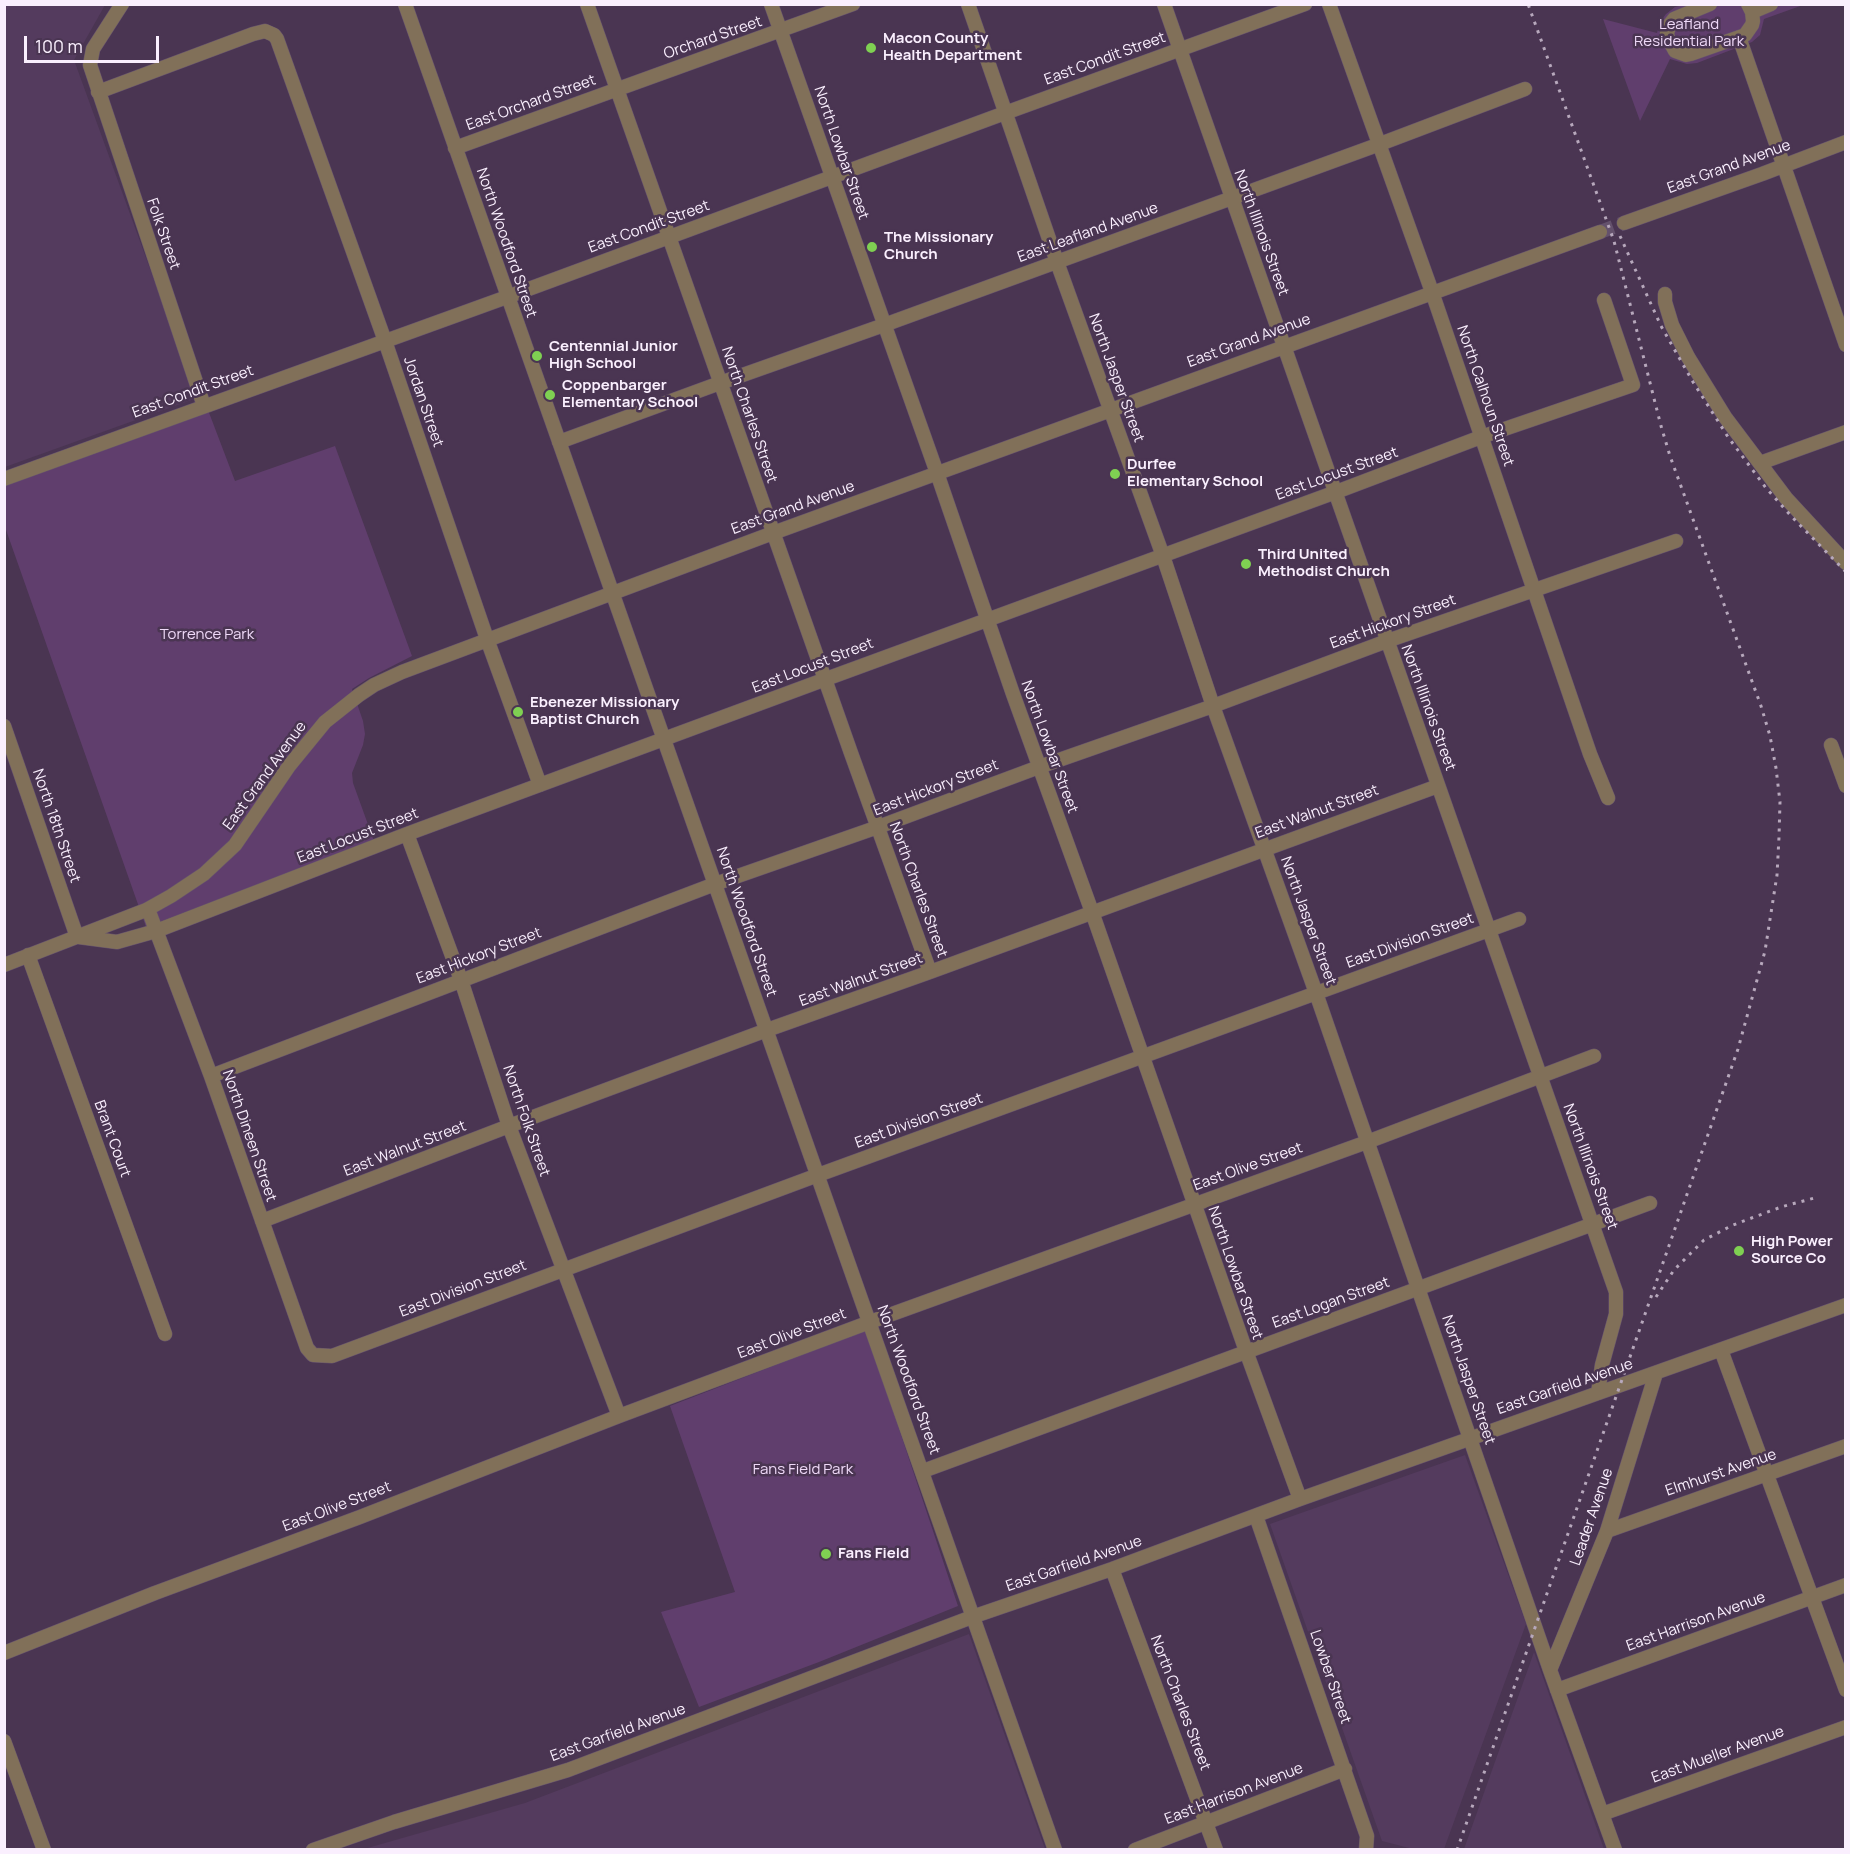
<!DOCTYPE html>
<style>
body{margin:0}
#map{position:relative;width:1850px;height:1854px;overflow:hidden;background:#4a3552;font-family:Manrope,sans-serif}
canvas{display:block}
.frame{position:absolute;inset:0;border:6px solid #faeffe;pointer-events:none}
.scale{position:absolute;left:24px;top:36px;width:135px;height:27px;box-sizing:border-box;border:3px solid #faeffe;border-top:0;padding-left:8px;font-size:18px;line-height:21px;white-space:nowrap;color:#faeffe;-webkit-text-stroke:4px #4a3552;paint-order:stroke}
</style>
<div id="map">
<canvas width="1850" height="1854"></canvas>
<div class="frame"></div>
<div class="scale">100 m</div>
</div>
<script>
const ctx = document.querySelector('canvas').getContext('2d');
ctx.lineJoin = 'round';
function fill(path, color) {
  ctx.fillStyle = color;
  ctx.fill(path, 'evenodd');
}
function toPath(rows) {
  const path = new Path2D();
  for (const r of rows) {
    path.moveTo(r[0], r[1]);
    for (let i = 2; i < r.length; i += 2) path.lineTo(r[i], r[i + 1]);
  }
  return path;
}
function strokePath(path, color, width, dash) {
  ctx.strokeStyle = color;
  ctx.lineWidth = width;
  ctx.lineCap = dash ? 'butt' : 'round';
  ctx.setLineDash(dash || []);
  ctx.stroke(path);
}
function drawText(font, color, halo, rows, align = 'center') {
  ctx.font = font + ' Manrope,sans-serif';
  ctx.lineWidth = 5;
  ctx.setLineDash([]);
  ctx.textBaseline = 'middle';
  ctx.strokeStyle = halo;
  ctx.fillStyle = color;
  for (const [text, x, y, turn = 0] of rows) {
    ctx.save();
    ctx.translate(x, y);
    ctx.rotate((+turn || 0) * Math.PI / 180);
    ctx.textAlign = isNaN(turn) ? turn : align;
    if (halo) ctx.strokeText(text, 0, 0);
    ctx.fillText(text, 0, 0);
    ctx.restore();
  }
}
fill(toPath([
 [5,5,105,5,74,60,197,398,5,467],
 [1465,1455,1526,1624,1444,1849,1413,1849,1382,1841,1270,1524],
 [969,1634,1045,1849,364,1849,525,1803],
 [1534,1652,1604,1849,1464,1849]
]), '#543b5e');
fill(toPath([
 [1683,5,1803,5,1764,19,1760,35,1752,42,1697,63,1687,64,1670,59,1640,121,1603,19,1657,33,1660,22,1666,14,1675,7],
 [208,410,235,481,335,446,412,656,369,678,352,689,363,721,365,734,363,745,352,773,353,783,374,841,146,927,5,527,4,483],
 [866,1330,958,1606,819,1662,699,1707,661,1612,735,1592,670,1406]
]), '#603e6d');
strokePath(toPath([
 [1600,232,1624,223]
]), '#64516c', 14, [14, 7]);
const minor = toPath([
 [122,4,93,49,90,65,204,406],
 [405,4,1055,1850],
 [587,4,851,753,930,972],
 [771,4,937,473,1013,694,1092,912,1246,1351,1300,1499],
 [968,4,1057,262,1163,556,1213,706,1316,993,1550,1670,1615,1850],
 [1164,4,1616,1292,1616,1314,1602,1365,1598,1393],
 [1329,4,1432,292,1590,754,1608,798],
 [1710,4,1681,16,1674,19,1670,24,1667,33,1668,38,1675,51,1686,55,1691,54,1745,35,1752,25,1753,21,1752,12,1748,4],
 [1752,12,1771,4],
 [1739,37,1846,345],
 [98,92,253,34,265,31,274,35,277,39,385,341,487,639,540,785],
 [455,148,853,4],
 [1624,223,1762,174,1846,142],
 [1665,294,1665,302,1672,325,1688,357,1725,417,1786,498,1846,563],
 [559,442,720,383,884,325,1380,144,1525,89],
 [1760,463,1846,432],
 [4,479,507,297,1005,113,1305,4],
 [4,726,77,937],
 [1831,745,1846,786],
 [407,834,461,980,509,1126,619,1416],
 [148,909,211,1076,307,1348,313,1355,332,1356,818,1175,1519,919],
 [79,937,117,942,156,931,407,834,826,679,1336,492,1481,437,1633,385,1604,300],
 [28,955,165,1334],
 [4,965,146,910,171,896,204,874,235,845,289,766,325,722,359,695,374,685,402,672,773,533,1600,232],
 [211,1076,715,884,878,827,1039,767,1213,706,1387,641,1676,541],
 [262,1221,509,1126,767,1030,930,972,1438,786],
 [1721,1350,1846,1690],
 [923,1471,1650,1203],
 [1256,1516,1367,1836,1366,1850],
 [1607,1531,1846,1446],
 [1112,1569,1216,1850],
 [4,1653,155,1593,360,1517,619,1416,870,1322,1367,1142,1594,1056],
 [1550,1670,1607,1531,1656,1373],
 [1557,1690,1846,1585],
 [4,1741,44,1850],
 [1602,1814,1846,1727],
 [313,1850,394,1822,568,1770,972,1617,1112,1569,1300,1499,1846,1305],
 [1135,1850,1345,1769]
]);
strokePath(minor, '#66536e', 15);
strokePath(minor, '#817059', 14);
strokePath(toPath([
 [1620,236,1661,326,1693,382,1728,437,1766,488,1793,518,1846,572],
 [1656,1297,1674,1270,1704,1240,1733,1225,1781,1207,1818,1197],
 [1457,1850,1738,1049,1765,951,1777,875,1779,837,1780,802,1776,768,1770,736,1761,706,1670,456,1661,426,1614,241,1528,4]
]), '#b7a8bc', 3, [3, 6]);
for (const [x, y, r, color] of [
 [871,48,6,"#7fd052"],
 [872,247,6,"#7fd052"],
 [537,356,6,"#7fd052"],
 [550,395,6,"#7fd052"],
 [1115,474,6,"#7fd052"],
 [1246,564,6,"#7fd052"],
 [518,712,6,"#7fd052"],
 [1739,1251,6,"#7fd052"],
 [826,1554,6,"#7fd052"]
]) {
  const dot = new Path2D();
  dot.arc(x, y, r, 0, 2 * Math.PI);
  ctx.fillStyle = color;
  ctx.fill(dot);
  strokePath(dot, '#4a3552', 2);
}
drawText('15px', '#efd9f8', '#4a3552', [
 ["Leafland",1689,25],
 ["Residential Park",1689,42],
 ["Torrence Park",207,635],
 ["Fans Field Park",803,1470]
]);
drawText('15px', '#faeffe', '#4a3552', [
 ["Orchard Street",713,38,-19],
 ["East Condit Street",1105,59,-20],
 ["East Orchard Street",531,103,-20],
 ["North Lowbar Street",841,153,71],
 ["East Grand Avenue",1729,167,-20],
 ["East Condit Street",649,227,-20],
 ["East Leafland Avenue",1088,233,-20],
 ["North Illinois Street",1261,233,70],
 ["Folk Street",163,234,71],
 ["North Woodford Street",506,243,71],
 ["East Grand Avenue",1249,341,-20],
 ["North Jasper Street",1116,378,70],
 ["East Condit Street",193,392,-20],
 ["North Calhoun Street",1485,396,71],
 ["Jordan Street",423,402,71],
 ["North Charles Street",749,415,71],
 ["East Locust Street",1337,474,-20],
 ["East Grand Avenue",793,508,-20],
 ["East Hickory Street",1393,622,-20],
 ["East Locust Street",813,666,-21],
 ["North Illinois Street",1428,708,70],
 ["North Lowbar Street",1049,747,70],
 ["East Grand Avenue",265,776,-54],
 ["East Hickory Street",936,788,-21],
 ["East Walnut Street",1317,812,-20],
 ["North 18th Street",56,826,71],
 ["East Locust Street",358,836,-21],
 ["North Charles Street",918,890,70],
 ["North Jasper Street",1308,921,70],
 ["North Woodford Street",746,922,71],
 ["East Division Street",1410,941,-20],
 ["East Hickory Street",479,956,-21],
 ["East Walnut Street",861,980,-20],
 ["North Folk Street",526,1121,71],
 ["East Division Street",919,1121,-20],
 ["North Dineen Street",249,1136,71],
 ["Brant Court",112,1139,70],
 ["East Walnut Street",405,1149,-21],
 ["East Olive Street",1248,1167,-20],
 ["North Illinois Street",1590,1167,70],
 ["North Lowbar Street",1235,1273,71],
 ["East Division Street",463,1289,-21],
 ["East Logan Street",1331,1303,-20],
 ["East Olive Street",792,1334,-21],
 ["North Woodford Street",908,1380,70],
 ["North Jasper Street",1468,1380,71],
 ["East Garfield Avenue",1565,1387,-19],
 ["Elmhurst Avenue",1721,1473,-19],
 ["East Olive Street",337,1507,-21],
 ["Leader Avenue",1592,1517,-71],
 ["East Garfield Avenue",1074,1564,-19],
 ["East Harrison Avenue",1696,1622,-20],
 ["Lowber Street",1330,1677,71],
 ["North Charles Street",1180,1703,69],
 ["East Garfield Avenue",618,1733,-20],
 ["East Mueller Avenue",1718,1755,-20],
 ["East Harrison Avenue",1234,1794,-21]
]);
drawText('bold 15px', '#faeffe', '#4a3552', [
 ["Macon County",883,39],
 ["Health Department",883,56],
 ["The Missionary",884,238],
 ["Church",884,255],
 ["Centennial Junior",549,347],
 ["High School",549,364],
 ["Coppenbarger",562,386],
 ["Elementary School",562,403],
 ["Durfee",1127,465],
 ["Elementary School",1127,482],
 ["Third United",1258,555],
 ["Methodist Church",1258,572],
 ["Ebenezer Missionary",530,703],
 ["Baptist Church",530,720],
 ["High Power",1751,1242],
 ["Source Co",1751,1259],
 ["Fans Field",838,1554]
], 'left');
</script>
